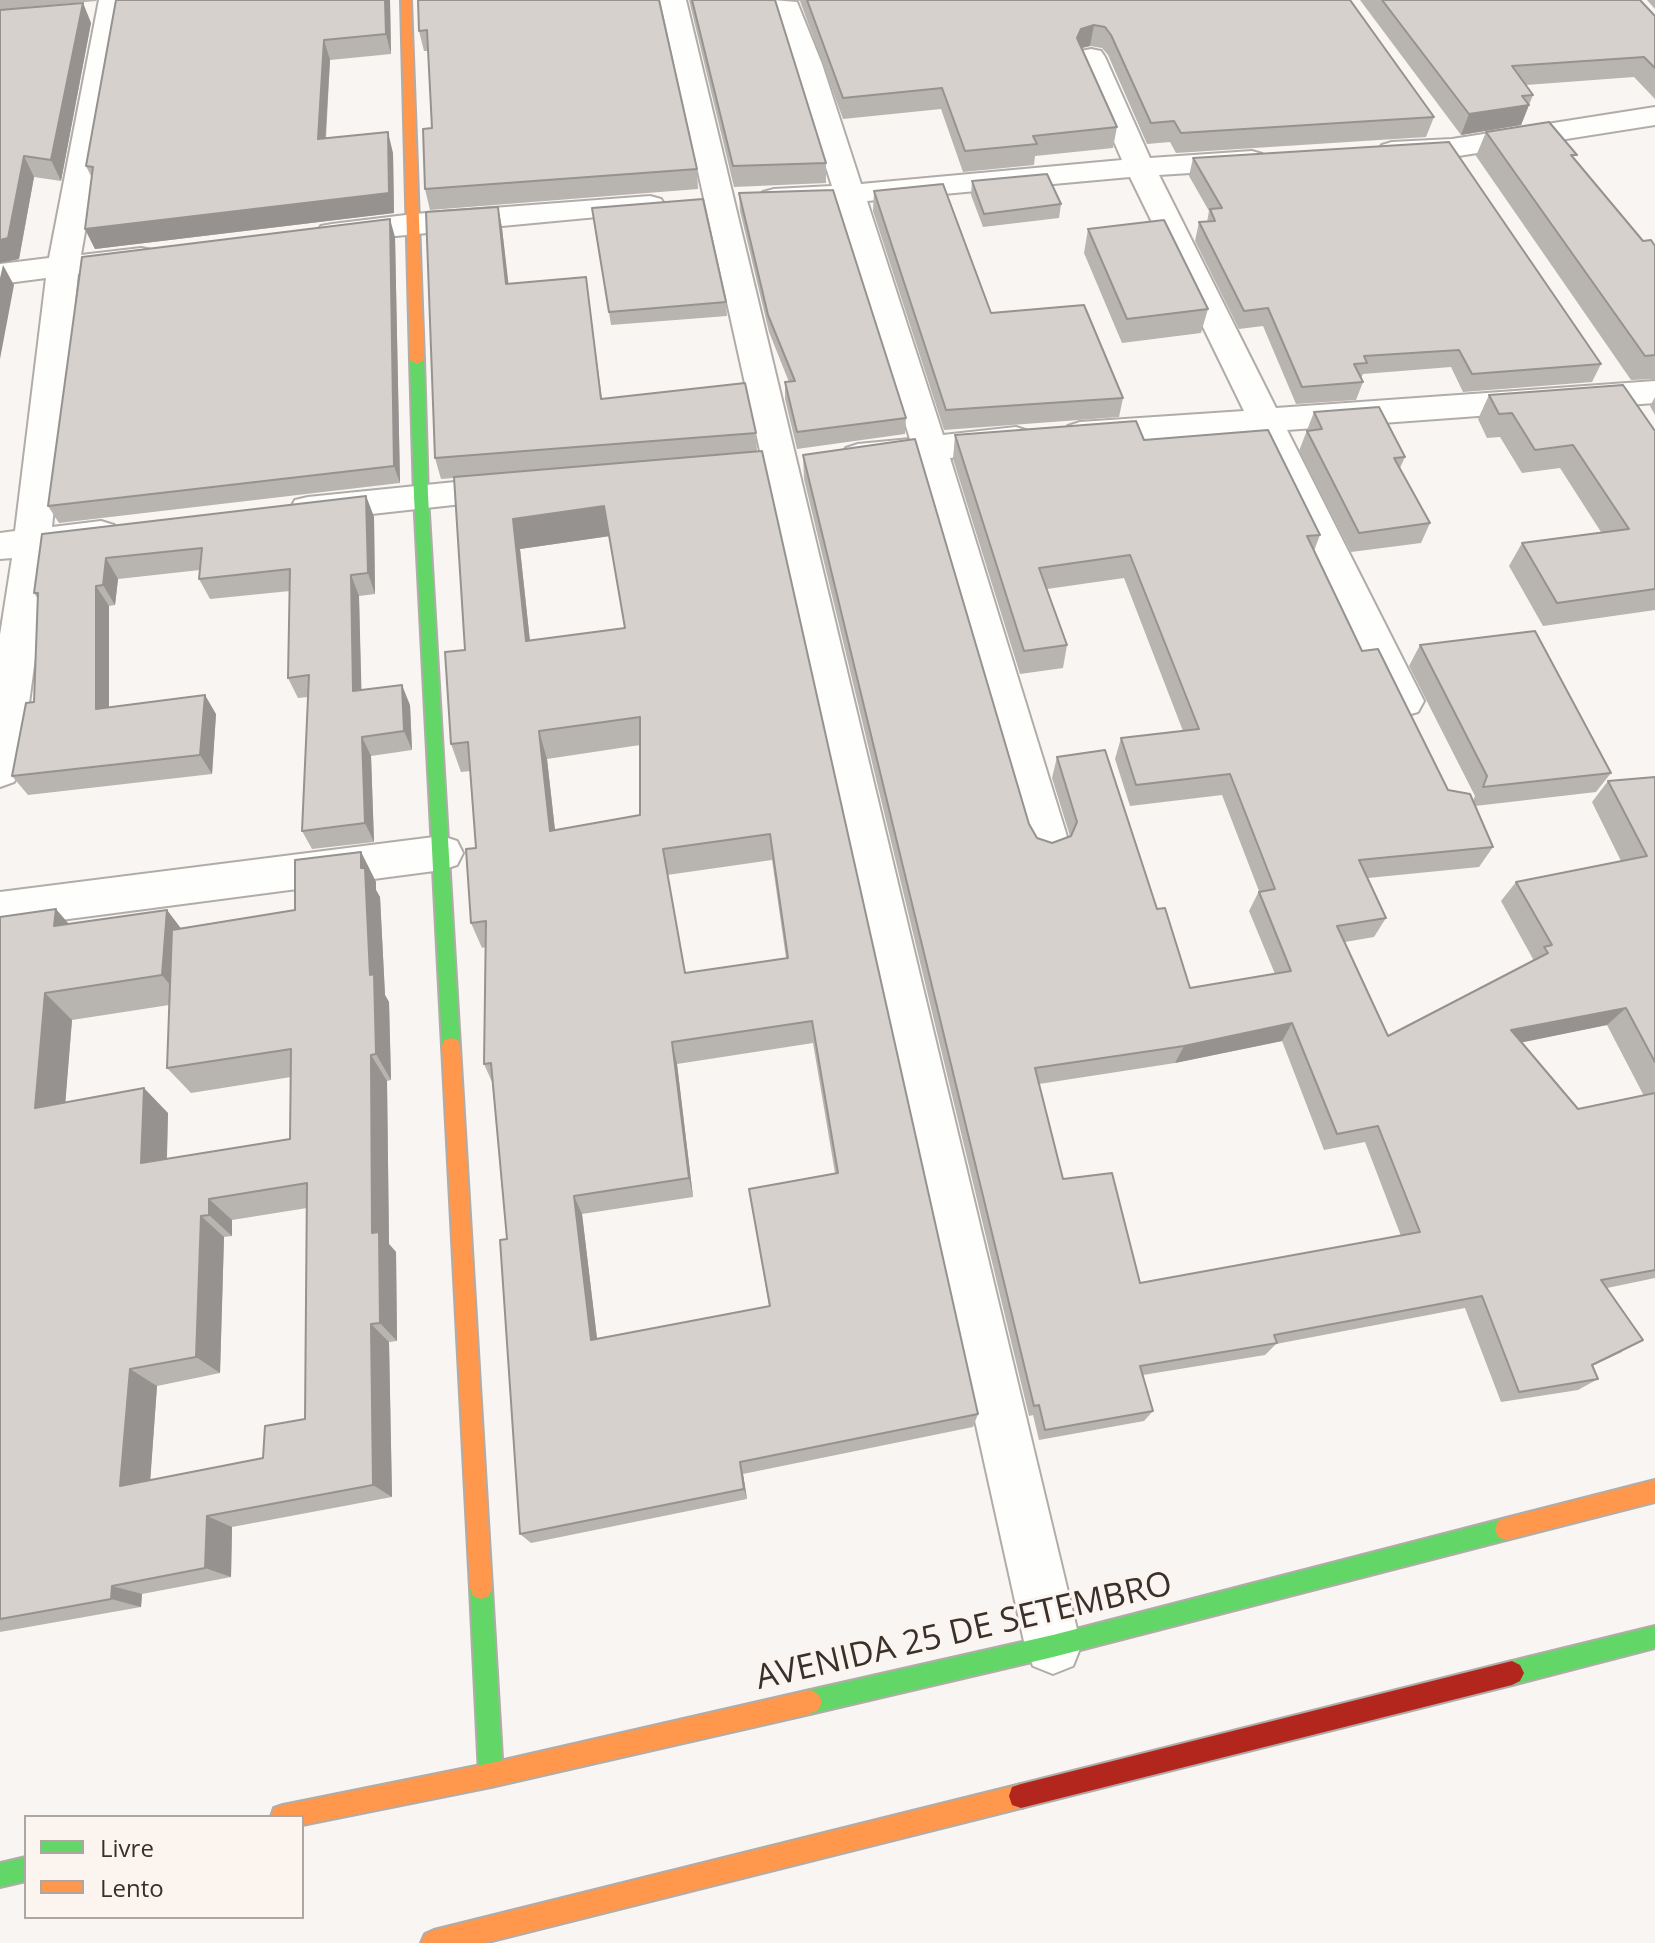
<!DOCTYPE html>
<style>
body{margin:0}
#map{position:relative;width:1655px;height:1943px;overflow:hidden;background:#f9f5f2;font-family:"Open Sans",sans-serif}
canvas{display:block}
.legend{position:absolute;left:24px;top:1815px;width:280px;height:104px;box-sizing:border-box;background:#fcf5ef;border:2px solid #aea7a1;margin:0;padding:10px 14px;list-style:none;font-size:24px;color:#38312b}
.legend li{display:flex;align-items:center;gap:16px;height:40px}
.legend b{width:40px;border:2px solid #aea7a1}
</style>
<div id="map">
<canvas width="1655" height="1943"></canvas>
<ul class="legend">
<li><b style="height:10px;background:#63d668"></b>Livre</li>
<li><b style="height:10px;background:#ff974d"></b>Lento</li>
</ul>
</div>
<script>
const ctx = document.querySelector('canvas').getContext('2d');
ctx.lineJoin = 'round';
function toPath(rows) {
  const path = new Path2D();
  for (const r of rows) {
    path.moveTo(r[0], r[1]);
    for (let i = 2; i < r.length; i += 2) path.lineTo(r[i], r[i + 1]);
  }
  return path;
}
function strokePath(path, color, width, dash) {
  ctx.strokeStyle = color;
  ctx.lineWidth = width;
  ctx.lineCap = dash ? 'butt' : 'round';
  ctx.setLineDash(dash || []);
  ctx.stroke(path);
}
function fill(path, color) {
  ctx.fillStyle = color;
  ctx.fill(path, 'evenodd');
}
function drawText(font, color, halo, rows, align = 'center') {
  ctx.font = font + ' "Open Sans",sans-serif';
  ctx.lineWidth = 6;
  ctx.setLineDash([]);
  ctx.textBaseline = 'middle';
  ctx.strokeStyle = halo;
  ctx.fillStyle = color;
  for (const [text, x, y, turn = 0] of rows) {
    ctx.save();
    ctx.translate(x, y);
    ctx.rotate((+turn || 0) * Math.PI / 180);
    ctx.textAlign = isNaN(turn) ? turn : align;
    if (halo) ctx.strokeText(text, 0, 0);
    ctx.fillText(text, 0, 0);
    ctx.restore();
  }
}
const street = toPath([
 [99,0,125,0,81,255,141,248,152,250,157,257,152,264,141,266,78,274,52,527,101,521,114,525,119,534,114,543,101,547,49,553,20,771,14,782,0,787,0,635,12,558,0,559,0,533,15,531,46,278,0,284,0,264,49,258,99,0],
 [660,0,686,0,1081,1646,1073,1666,1053,1674,1033,1666,1025,1646,660,0],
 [772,0,797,2,822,64,861,184,1122,160,1077,57,1081,51,1091,49,1101,51,1105,57,1150,158,1252,151,1262,154,1267,160,1262,166,1252,169,1159,175,1276,408,1655,381,1655,403,1287,430,1424,701,1418,712,1404,716,1390,712,1384,701,1254,433,1080,446,1068,442,1063,434,1068,426,1080,422,1244,411,1130,177,867,201,943,435,1016,427,1028,431,1033,439,1028,447,1016,451,950,458,1069,843,1063,855,1048,860,1033,855,1027,843,916,461,858,468,846,464,841,456,846,448,858,444,910,439,837,204,774,207,763,204,759,198,763,192,774,189,832,186,772,0],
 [1655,107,1655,125,1452,157,1392,160,1382,157,1377,151,1382,145,1392,142,1452,139,1655,107],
 [650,196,661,199,665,205,661,211,332,242,321,240,317,233,321,226,332,224,414,214,650,196],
 [514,476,526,479,532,488,526,497,308,521,295,518,290,509,295,500,308,497,514,476],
 [442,836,457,841,463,853,457,865,442,870,0,928,0,892,442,836]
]);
const fast = toPath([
 [417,356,424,360,428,496,460,1046,458,1052,451,1054,444,1052,442,1046,414,496,410,360,417,356],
 [1506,1518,1514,1521,1517,1529,1514,1537,1506,1540,1053,1657,810,1714,802,1710,798,1702,802,1694,810,1690,1053,1635,1506,1518],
 [481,1577,489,1580,492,1588,503,1775,499,1783,491,1787,483,1783,479,1775,470,1588,473,1580,481,1577],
 [1655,1626,1655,1648,1512,1685,1504,1681,1500,1673,1504,1665,1512,1661,1655,1626],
 [26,1857,26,1881,0,1887,0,1863,26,1857]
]);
const slow = toPath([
 [401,0,411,0,424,360,417,364,410,360,401,0],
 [451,1038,458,1040,460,1046,492,1588,489,1596,481,1599,473,1596,470,1588,442,1046,444,1040,451,1038],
 [1655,1480,1655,1502,1506,1540,1498,1537,1495,1529,1498,1521,1506,1518,1655,1480],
 [810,1690,818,1694,822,1702,818,1710,810,1714,491,1787,302,1825,302,1817,271,1817,274,1808,283,1805,491,1763,810,1690],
 [1021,1784,1030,1787,1033,1796,1030,1805,1021,1808,484,1943,421,1943,425,1934,434,1930,1021,1784]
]);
const jam = toPath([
 [1512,1661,1520,1665,1524,1673,1520,1681,1512,1685,1021,1808,1012,1805,1009,1796,1012,1787,1021,1784,1512,1661]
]);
strokePath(street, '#b1aca8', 4);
strokePath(fast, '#b1aca8', 4);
strokePath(slow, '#b1aca8', 4);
strokePath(jam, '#b1aca8', 4);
fill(street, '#fefefd');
fill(fast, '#63d668');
fill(slow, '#ff974d');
fill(jam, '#b3261e');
fill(toPath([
 [0,0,97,0,96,1,18,8,83,3,91,23,61,181,34,177,19,259,0,263],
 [116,0,390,0,391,54,330,60,326,139,393,153,394,213,95,249,85,229,92,178,86,166],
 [418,0,697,169,698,189,430,210,425,189,432,128,428,51,424,51,419,31],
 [689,0,775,0,826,163,826,183,734,187],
 [794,0,1350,0,1434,117,1426,137,1176,153,1170,142,1147,144,1108,55,1102,48,1090,46,1082,48,1117,127,1113,148,1035,156,1034,165,963,172,941,109,843,119,800,1],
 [1360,0,1640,0,1655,16,1655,99,1634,77,1526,85,1533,95,1521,125,1461,135],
 [1647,0,1655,0,1655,9],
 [1486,132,1575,159,1643,241,1655,246,1655,379,1631,380,1476,156],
 [1193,158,1601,364,1592,382,1463,392,1451,367,1363,374,1361,378,1363,382,1356,400,1296,404,1263,326,1239,329,1195,241,1199,222,1207,222,1209,211,1189,176],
 [972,181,1061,204,1059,218,983,227,971,195],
 [874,191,991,313,1123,398,1119,417,944,430,873,211],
 [739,193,906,418,905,434,797,449,785,399,785,382,789,382,769,332,740,211],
 [498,207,502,228,508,284,586,277,602,399,756,433,757,452,978,1414,973,1427,743,1474,747,1499,531,1543,520,1534,507,1239,492,1082,484,1064,485,947,482,948,471,923,476,848,470,771,461,772,451,744,465,650,454,478,441,479,435,458],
 [610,536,625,628,530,641,520,549],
 [640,745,640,815,555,830,547,759],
 [772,860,786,958,685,973,667,875],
 [813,1043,835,1173,749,1189,769,1306,597,1339,582,1214,693,1197,677,1064],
 [592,208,726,302,727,316,611,325],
 [1088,229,1208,309,1201,333,1122,343,1084,253],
 [395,237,400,483,59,523,48,506],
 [1489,395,1655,431,1655,610,1543,626,1509,566,1522,543,1601,532,1560,468,1522,473,1500,437,1487,438,1478,419],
 [1655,397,1655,415,1650,406],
 [1314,412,1405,457,1400,468,1430,523,1421,543,1351,552,1299,451],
 [955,435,1144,440,1320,535,1314,551,1362,651,1448,790,1473,801,1475,796,1409,666,1420,645,1611,773,1596,792,1475,806,1493,847,1479,867,1368,878,1386,918,1374,937,1345,942,1388,1036,1531,962,1533,959,1501,901,1516,882,1621,861,1592,802,1608,781,1655,777,1655,1278,1607,1288,1622,1352,1592,1366,1598,1379,1578,1390,1501,1402,1465,1308,1276,1344,1265,1355,1143,1375,1153,1411,1144,1421,1039,1440,1033,1415,1029,1416,804,479,803,455,1037,838,1052,843,1070,836,1052,778,1057,757,1157,909,1190,988,1275,974,1249,911,1259,891,1222,795,1130,806,1115,759,1121,738,1183,731,1124,578,1047,589,1067,645,1063,668,1020,674,953,459],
 [1607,1025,1644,1096,1578,1109,1521,1042],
 [1282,1041,1324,1150,1365,1142,1401,1236,1140,1283,1063,1179,1039,1084,1175,1063],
 [366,496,374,517,375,594,359,596,361,690,410,705,412,750,371,756,374,842,312,849,302,831,308,697,298,698,288,678,290,591,210,599,199,579,200,570,118,579,115,605,109,606,109,707,216,714,212,774,28,795,12,776,34,702,38,599,34,593,42,534],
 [361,852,376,882,376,890,380,897,385,995,389,1002,391,1080,387,1081,389,1244,396,1252,397,1341,389,1342,392,1497,232,1527,231,1577,142,1594,141,1607,0,1632,0,917,69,924,167,910,180,928,295,910],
 [169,1005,167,1068,191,1093,291,1077,290,1139,167,1159,168,1113,65,1102,72,1020],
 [307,1208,305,1419,263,1458,150,1480,157,1386,220,1373,224,1237,232,1236,232,1220]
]), '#b8b4b0');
fill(toPath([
 [385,0,390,0,391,54,386,34],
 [83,3,91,23,61,181,51,160],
 [1094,25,1090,46,1078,49,1077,38,1081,29],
 [324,40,330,60,324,160,318,139],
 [1529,105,1521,125,1461,135,1469,114],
 [388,132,393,153,394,213,95,249,85,229],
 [24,156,34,177,19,259,0,263,0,240],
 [498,207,502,228,511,305,506,284],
 [390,219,395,237,400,483,394,466],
 [3,265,14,285,0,359,0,278],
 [366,496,374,517,375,594,368,573],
 [604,506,610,536,520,549,533,670,526,641,513,519],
 [106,558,118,579,115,605,103,585],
 [351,575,359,596,362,711,353,691],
 [96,586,109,606,109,728,96,709],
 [402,685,410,705,412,750,404,731],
 [205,695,216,714,212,774,200,755],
 [539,731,547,759,558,857,550,831],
 [362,737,371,756,374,842,365,823],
 [361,852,376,882,376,890,380,897,385,995,389,1002,391,1080,376,1054],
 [56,909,81,938,54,926],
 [167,910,189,939,185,1003,162,975],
 [45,993,72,1020,63,1132,35,1108],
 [1626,1008,1607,1025,1495,1048,1511,1030],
 [1292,1023,1282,1041,1175,1063,1184,1046],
 [672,1042,677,1064,693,1197,689,1178],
 [371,1055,387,1081,389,1244,396,1252,397,1341,380,1323,372,1233],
 [144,1088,168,1113,166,1186,141,1163],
 [574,1196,582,1214,599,1355,591,1340],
 [209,1199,232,1220,232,1236,209,1215],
 [201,1216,224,1237,220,1373,196,1357],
 [371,1324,389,1342,392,1497,373,1485],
 [130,1369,157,1386,149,1498,120,1486],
 [740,1462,743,1474,747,1499,744,1489],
 [207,1516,232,1527,231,1577,205,1568],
 [112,1586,142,1594,141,1607,111,1599]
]), '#969290');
const building = toPath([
 [116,0,385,0,386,34,324,40,318,139,388,132,389,193,85,229,93,167,86,166,116,0],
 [418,0,659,0,697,169,425,189,423,129,432,128,427,30,419,31,418,0],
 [692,0,775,0,826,163,733,166,692,0],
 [807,0,1350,0,1434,117,1181,133,1174,121,1151,123,1111,35,1105,27,1094,25,1081,29,1077,38,1117,127,1033,136,1037,144,965,151,942,88,843,98,807,0],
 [1382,0,1640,0,1655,16,1655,68,1644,57,1512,66,1533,95,1522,96,1529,105,1469,114,1382,0],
 [83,3,51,160,24,156,8,238,0,240,0,10,83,3],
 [1549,122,1577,155,1571,155,1643,241,1651,240,1655,246,1655,355,1645,356,1486,132,1549,122],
 [1449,142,1601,364,1472,374,1459,350,1364,356,1367,363,1354,364,1363,382,1302,387,1268,308,1244,311,1199,222,1215,221,1210,209,1222,208,1193,158,1449,142],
 [1047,174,1061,204,984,214,972,181,1047,174],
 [943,184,991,313,1084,305,1123,398,946,410,874,191,943,184],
 [833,190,906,418,797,432,785,382,795,381,768,315,739,193,833,190],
 [703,199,726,302,609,312,592,208,703,199],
 [498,207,506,284,586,277,601,399,745,383,756,433,435,458,426,212,498,207],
 [390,219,394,466,48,506,82,257,390,219],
 [1164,220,1208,309,1127,319,1088,229,1164,220],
 [1623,385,1655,431,1655,589,1557,603,1522,543,1629,529,1573,445,1535,450,1512,413,1499,414,1489,395,1623,385],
 [1379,407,1405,457,1394,458,1430,523,1359,533,1307,431,1322,429,1314,412,1379,407],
 [1136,421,1144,440,1268,430,1320,535,1307,536,1362,651,1378,649,1448,790,1470,794,1493,847,1359,860,1386,918,1337,926,1388,1036,1548,953,1544,947,1552,945,1516,882,1647,856,1608,781,1655,777,1655,1062,1626,1008,1511,1030,1578,1109,1655,1093,1655,1270,1601,1280,1643,1340,1592,1365,1598,1379,1519,1392,1482,1296,1274,1335,1277,1343,1140,1366,1153,1411,1045,1430,1039,1405,1034,1406,803,455,915,439,1029,824,1037,838,1052,843,1071,836,1077,822,1057,757,1105,750,1157,909,1165,908,1190,988,1291,971,1259,892,1275,889,1230,774,1136,785,1121,738,1199,729,1130,555,1039,568,1067,645,1024,651,955,435,1136,421],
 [1292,1023,1337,1134,1378,1126,1420,1232,1140,1283,1112,1173,1063,1179,1035,1068,1184,1046,1292,1023],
 [762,451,978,1414,740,1462,744,1489,520,1534,500,1240,507,1239,491,1063,484,1064,486,921,471,923,466,849,476,848,468,742,451,744,445,652,465,650,454,477,762,451],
 [604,506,625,628,526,641,513,519,604,506],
 [640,717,640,815,550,831,539,731,640,717],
 [770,834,788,958,685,973,663,849,770,834],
 [812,1021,838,1173,749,1189,770,1306,591,1340,574,1196,689,1178,672,1042,812,1021],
 [366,496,368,573,351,575,353,691,402,685,404,731,362,737,365,823,302,831,309,675,288,678,290,569,199,579,202,548,106,558,103,585,96,586,96,709,205,695,200,755,12,776,26,703,34,702,38,593,34,593,42,534,366,496],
 [1535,631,1611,773,1483,787,1487,776,1420,645,1535,631],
 [361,852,361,868,365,868,370,975,374,974,376,1054,371,1055,372,1233,379,1232,380,1323,371,1324,373,1485,207,1516,205,1568,112,1586,111,1599,0,1619,0,917,56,909,54,926,167,910,162,975,45,993,35,1108,144,1088,141,1163,290,1139,291,1049,167,1068,172,930,295,910,295,860,361,852],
 [307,1183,305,1419,265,1426,263,1458,120,1486,130,1369,196,1357,201,1216,209,1215,209,1199,307,1183]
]);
fill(building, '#d6d1cd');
strokePath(building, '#969290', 2);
drawText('34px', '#38312b', '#fcf5ef', [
 ["AVENIDA 25 DE SETEMBRO",964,1632,-13]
]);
</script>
